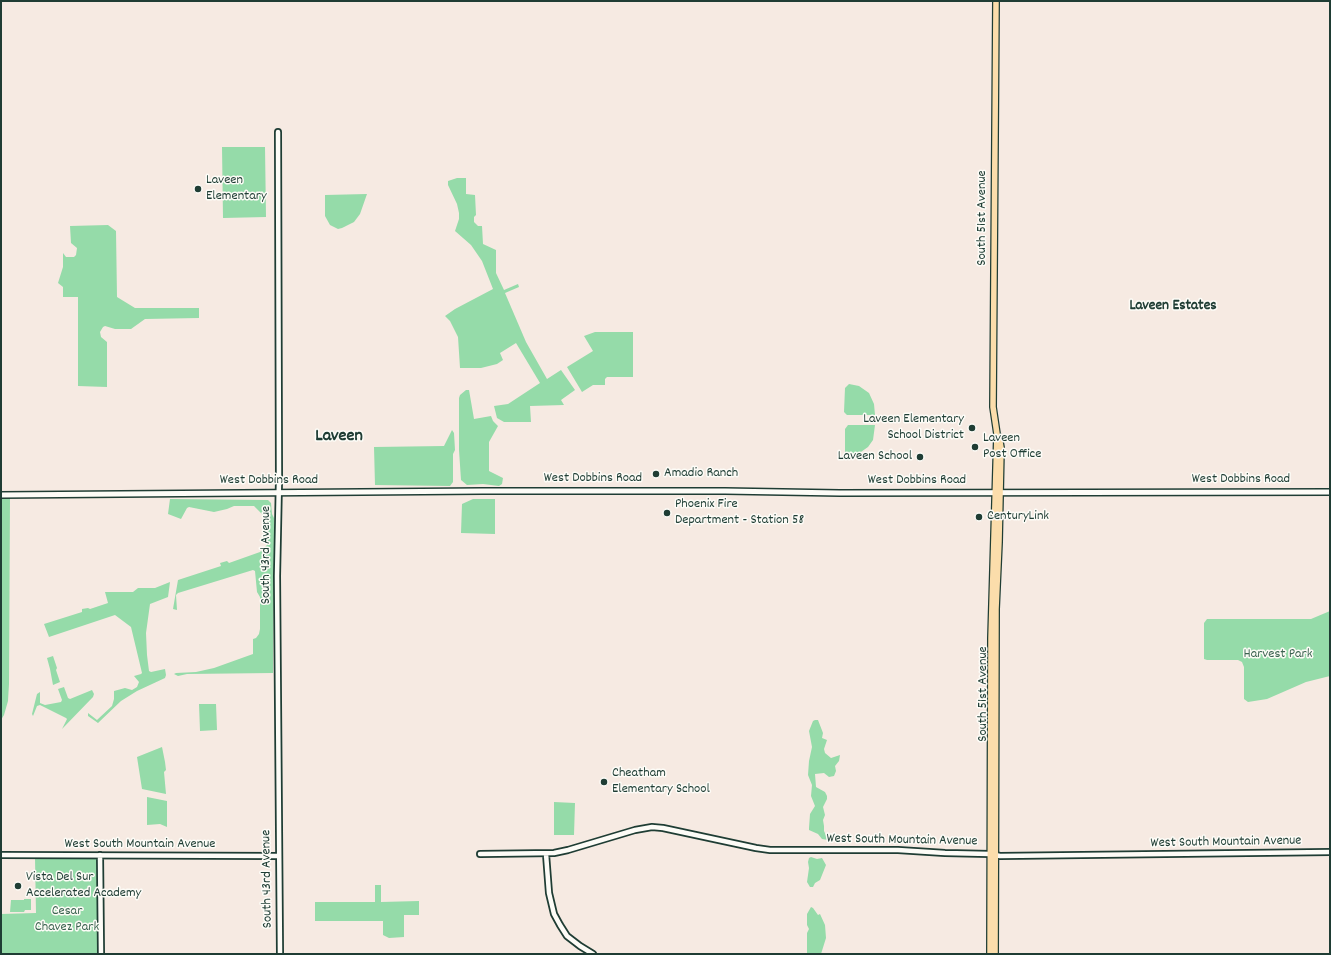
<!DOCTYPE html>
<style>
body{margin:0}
#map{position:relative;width:1331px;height:955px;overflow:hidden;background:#f6eae2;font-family:Dekko,sans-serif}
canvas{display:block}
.frame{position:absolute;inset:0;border:2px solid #1f3d34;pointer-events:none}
</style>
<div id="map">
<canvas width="1331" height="955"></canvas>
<div class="frame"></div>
</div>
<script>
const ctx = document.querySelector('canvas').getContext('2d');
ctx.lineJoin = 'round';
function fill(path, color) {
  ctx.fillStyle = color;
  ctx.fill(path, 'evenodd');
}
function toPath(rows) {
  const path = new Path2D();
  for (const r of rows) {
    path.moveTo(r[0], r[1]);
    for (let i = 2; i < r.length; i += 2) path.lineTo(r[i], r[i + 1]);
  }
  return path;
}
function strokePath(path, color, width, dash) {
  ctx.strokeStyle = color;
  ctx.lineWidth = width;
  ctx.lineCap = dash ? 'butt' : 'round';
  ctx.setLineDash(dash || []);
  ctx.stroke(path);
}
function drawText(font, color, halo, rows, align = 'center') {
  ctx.font = font + ' Dekko,sans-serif';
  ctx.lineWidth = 3;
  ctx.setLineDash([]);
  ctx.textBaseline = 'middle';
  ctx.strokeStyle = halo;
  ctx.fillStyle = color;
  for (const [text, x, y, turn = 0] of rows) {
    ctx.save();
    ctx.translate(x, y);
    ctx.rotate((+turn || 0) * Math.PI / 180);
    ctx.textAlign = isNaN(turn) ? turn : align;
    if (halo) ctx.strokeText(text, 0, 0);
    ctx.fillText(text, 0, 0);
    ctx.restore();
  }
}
fill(toPath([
 [222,147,265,147,266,217,223,218],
 [457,178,466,178,466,194,475,195,476,215,474,217,474,222,478,226,482,226,483,244,496,250,496,273,504,290,518,284,519,287,505,293,526,342,547,379,561,370,575,390,561,400,564,405,530,406,531,422,504,422,497,418,494,406,508,404,540,383,516,343,500,353,503,360,497,364,481,368,460,368,458,337,450,321,445,316,455,309,493,289,482,261,471,245,455,231,459,219,459,213,457,204,448,185,448,181],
 [367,194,360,214,354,222,342,228,338,229,330,225,325,216,325,195],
 [108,225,116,231,117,297,135,308,199,308,199,318,145,319,131,329,115,329,105,326,103,327,100,332,101,337,107,342,107,387,78,386,78,297,63,297,63,287,58,283,63,267,63,253,66,257,74,257,76,255,77,248,71,243,70,226],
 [595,332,633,332,633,377,607,377,605,379,605,385,593,385,582,392,567,367,593,351,584,336],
 [849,384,859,386,869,393,874,404,875,415,847,415,844,412,845,388],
 [466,390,469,390,474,419,491,416,493,421,498,426,489,442,489,471,503,478,502,484,499,486,483,484,467,485,461,480,459,450,459,398,460,395],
 [848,425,875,425,873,440,868,447,858,454,845,453,845,429],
 [452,430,454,433,455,450,453,454,453,482,450,486,375,485,374,447,444,446],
 [1,498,10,498,9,684,8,701,4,715,1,720],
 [170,499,268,500,271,503,272,514,274,518,273,673,187,674,178,676,174,674,176,673,196,672,214,668,253,654,253,639,256,638,259,634,260,629,260,597,257,592,255,571,253,570,178,593,176,595,177,610,173,609,178,580,221,566,220,563,227,561,229,563,260,552,267,545,267,519,254,506,234,506,227,509,214,512,189,507,187,508,181,519,168,514],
 [473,499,495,499,495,534,461,533,462,504],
 [170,582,168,597,150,604,146,633,147,655,149,671,151,672,165,669,166,675,165,678,137,691,121,701,98,723,88,716,88,713,97,720,98,719,112,706,114,699,114,691,125,688,132,690,137,687,139,682,134,676,141,674,142,673,131,627,115,615,49,637,44,624,82,612,82,609,88,608,90,609,108,603,105,592,133,592,138,588,155,588],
 [1330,611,1330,676,1306,682,1267,699,1248,702,1244,699,1244,667,1242,662,1238,660,1207,660,1204,659,1204,623,1207,619,1311,619],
 [53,656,57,668,56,670,60,682,53,685,50,669,47,658],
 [64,687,68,698,70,699,92,690,94,694,93,697,62,729,67,719,66,718,40,705,37,706,33,716,32,714,37,694,40,692,40,703,45,705,61,702,62,700,58,689],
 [199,704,216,704,217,730,200,731],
 [815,720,818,720,823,733,822,738,827,740,824,749,825,753,831,758,840,755,839,761,835,766,836,771,834,776,829,777,824,773,815,774,816,787,825,792,827,796,827,799,823,807,825,815,823,820,824,826,824,831,828,840,822,839,818,834,809,830,809,828,810,814,815,806,811,796,812,785,808,775,809,761,812,747,809,731,813,721],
 [162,747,165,762,166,770,164,772,166,794,142,789,137,757],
 [147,797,167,801,167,827,160,824,147,825],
 [554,802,575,803,574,835,554,835],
 [811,857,817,859,822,858,826,865,820,880,815,883,813,887,810,887,807,882,809,868,808,862,809,858],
 [35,858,98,858,99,954,1,954,1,914,36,913],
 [375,885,381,885,381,902,419,901,419,915,404,915,404,937,389,938,383,935,383,921,315,921,315,902,375,902],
 [24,899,31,899,31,910,25,910,24,912,10,912,11,900,24,900],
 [811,907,813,908,818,915,820,914,825,925,826,938,821,954,807,954,807,933,809,929,807,925,807,914]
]), '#95dba9');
const tertiary = toPath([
 [278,132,279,480,277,576,280,954],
 [480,854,554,853,568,850,635,830,652,827,663,828,756,848,770,850,898,850,945,853,990,854,1000,856,1330,852],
 [546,854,549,893,554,914,560,925,567,936,580,946,593,954],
 [1,855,278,856],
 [100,855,101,954]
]);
const secondary = toPath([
 [1,495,482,491,725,491,840,493,1330,492]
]);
const primary = toPath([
 [990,954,991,638,997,434,993,407,996,1],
 [995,954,996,609,999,542,1001,448,1000,442,997,434]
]);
strokePath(tertiary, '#1f3d34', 8);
strokePath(secondary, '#1f3d34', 8);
strokePath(primary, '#1f3d34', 8);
strokePath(tertiary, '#fdfcf7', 4.5);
strokePath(secondary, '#fdfcf7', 5);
strokePath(primary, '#fbddab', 5.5);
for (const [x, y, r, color] of [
 [198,189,4,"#1f3d34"],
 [972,428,4,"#1f3d34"],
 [975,447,4,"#1f3d34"],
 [920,457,4,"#1f3d34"],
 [656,474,4,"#1f3d34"],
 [667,513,4,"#1f3d34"],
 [979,517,4,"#1f3d34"],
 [604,782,4,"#1f3d34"],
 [18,886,4,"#1f3d34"]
]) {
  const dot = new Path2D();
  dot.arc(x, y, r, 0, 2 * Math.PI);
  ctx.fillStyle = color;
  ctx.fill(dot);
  strokePath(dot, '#fdfcf7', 1.5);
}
drawText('14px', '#1f3d34', '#fdfcf7', [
 ["Laveen",206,181],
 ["Elementary",206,197],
 ["Laveen Elementary",964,420,"right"],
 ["School District",964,436,"right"],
 ["Laveen",983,439],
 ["Post Office",983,455],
 ["Laveen School",912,457,"right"],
 ["Amadio Ranch",664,474],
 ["Phoenix Fire",675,505],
 ["Department - Station 58",675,521],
 ["CenturyLink",987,517],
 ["Cheatham",612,774],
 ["Elementary School",612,790],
 ["Vista Del Sur",26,878],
 ["Accelerated Academy",26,894]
], 'left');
drawText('14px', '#1f3d34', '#fdfcf7', [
 ["South 51st Avenue",983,218,-90],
 ["West Dobbins Road",593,479],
 ["West Dobbins Road",1241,480],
 ["West Dobbins Road",269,481],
 ["West Dobbins Road",917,481],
 ["South 43rd Avenue",267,555,-90],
 ["South 51st Avenue",984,694,-90],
 ["West South Mountain Avenue",902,841,1],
 ["West South Mountain Avenue",1226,843,-1],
 ["West South Mountain Avenue",140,845],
 ["South 43rd Avenue",268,879,-91]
]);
drawText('14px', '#3c6451', '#fdfcf7', [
 ["Harvest Park",1278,655],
 ["Cesar",67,912],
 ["Chavez Park",67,928]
]);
drawText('bold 15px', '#1f3d34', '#fdfcf7', [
 ["Laveen Estates",1173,307]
]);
drawText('bold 18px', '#1f3d34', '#fdfcf7', [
 ["Laveen",339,438]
]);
</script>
